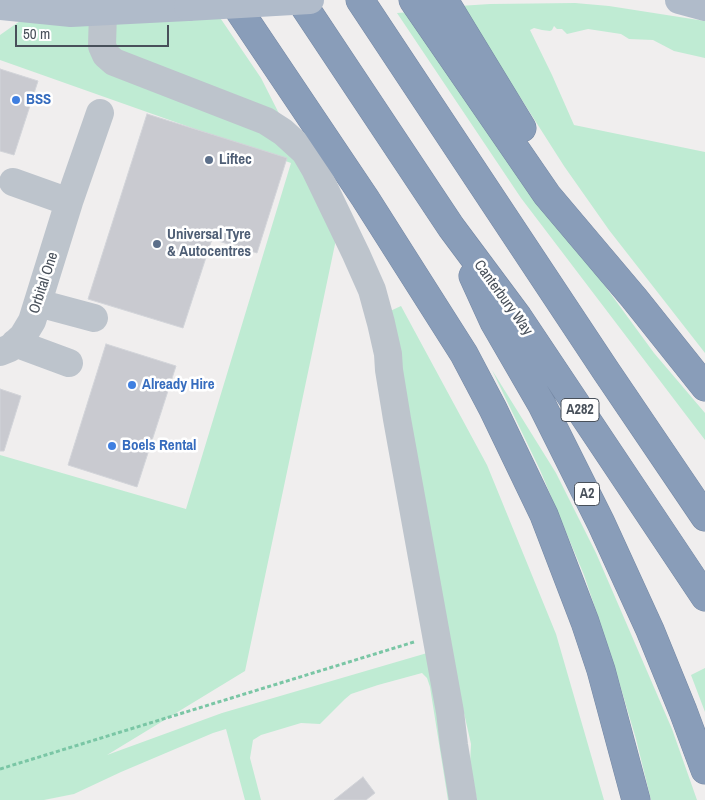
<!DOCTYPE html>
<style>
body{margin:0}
#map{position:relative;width:705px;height:800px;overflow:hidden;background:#f0eeee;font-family:"Archivo Narrow",sans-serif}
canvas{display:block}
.scale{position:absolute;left:15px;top:25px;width:154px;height:22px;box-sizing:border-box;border:2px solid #48505a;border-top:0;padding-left:6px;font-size:15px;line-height:18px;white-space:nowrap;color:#48505a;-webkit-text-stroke:4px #fff;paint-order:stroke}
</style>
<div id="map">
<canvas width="705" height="800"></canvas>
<div class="scale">50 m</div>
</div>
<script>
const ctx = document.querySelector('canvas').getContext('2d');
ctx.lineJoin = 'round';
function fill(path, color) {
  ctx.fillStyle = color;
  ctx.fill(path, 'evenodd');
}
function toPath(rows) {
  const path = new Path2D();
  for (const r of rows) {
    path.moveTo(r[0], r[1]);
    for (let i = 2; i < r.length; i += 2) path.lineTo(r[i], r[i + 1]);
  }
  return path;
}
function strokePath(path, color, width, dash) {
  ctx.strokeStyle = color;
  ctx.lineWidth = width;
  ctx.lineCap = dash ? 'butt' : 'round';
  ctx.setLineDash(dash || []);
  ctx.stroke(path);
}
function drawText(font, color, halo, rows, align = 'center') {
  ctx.font = font + ' "Archivo Narrow",sans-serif';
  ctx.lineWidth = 5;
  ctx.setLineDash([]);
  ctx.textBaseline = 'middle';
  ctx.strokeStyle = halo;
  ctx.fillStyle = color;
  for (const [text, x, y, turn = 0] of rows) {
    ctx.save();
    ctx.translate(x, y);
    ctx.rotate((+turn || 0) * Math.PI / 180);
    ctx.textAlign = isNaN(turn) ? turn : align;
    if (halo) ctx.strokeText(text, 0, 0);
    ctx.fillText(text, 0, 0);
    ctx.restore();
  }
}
fill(toPath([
 [50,0,208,0,261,78,338,230,245,671,107,755,222,713,434,651,459,800,448,800,430,687,427,678,422,673,378,685,351,694,345,699,320,724,301,723,261,735,253,740,250,758,261,800,245,800,226,729,213,733,121,772,74,794,44,800,0,800,0,455,186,509,291,163,0,60,0,35],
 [575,3,609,6,705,21,705,58,674,51,653,40,629,39,621,34,588,29,567,34,562,29,557,29,554,26,552,30,550,31,542,30,534,28,530,30,552,75,574,125,705,152,705,353,609,230,564,166,520,97,496,68,459,6,490,4],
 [410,12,523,174,654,353,705,413,705,440,521,198,397,13],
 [401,306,487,465,556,634,604,800,477,800,470,764,471,744,459,691,388,312],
 [492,370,556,473,596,553,672,729,697,800,651,800,636,739,612,658,584,575,540,470],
 [705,668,705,712,691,675]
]), '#bfebd3');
const building = toPath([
 [0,69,38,81,14,155,0,151,0,69],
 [147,114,287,158,257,253,212,239,183,328,88,299,147,114],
 [106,344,176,366,137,487,68,465,106,344],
 [0,389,21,396,4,451,0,451,0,389],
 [363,777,375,793,366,800,334,800,363,777]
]);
fill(building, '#c9cad0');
strokePath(building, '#d2d4d9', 1);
const highway = toPath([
 [232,0,365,198,464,354,493,409,544,515,585,622,601,670,636,800],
 [300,0,451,227,518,317,705,597],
 [360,0,606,371,705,517],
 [413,0,547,195,634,298,705,387],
 [444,0,522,128],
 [473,276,494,322,542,405,601,523,650,630,683,711,705,770]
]);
strokePath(highway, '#7588a4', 29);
strokePath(toPath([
 [0,769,414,642]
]), '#7ac6a5', 3, [4, 2.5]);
strokePath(toPath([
 [103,12,102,46,106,55,114,62,266,121,283,132,305,152,315,169,356,254,372,290,381,323,388,354,389,370,397,419,450,712,454,745,463,800],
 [13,182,69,202],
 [38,303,94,318],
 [15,343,69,363],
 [0,352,10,348,23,336,32,321,69,202,100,113]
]), '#bdc4cc', 28);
strokePath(toPath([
 [679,0,705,7],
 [0,6,71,13,188,7]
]), '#b0bbca', 28);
strokePath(highway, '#899db9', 28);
strokePath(toPath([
 [188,7,310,0]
]), '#b0bbca', 28);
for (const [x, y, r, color] of [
 [16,100,5,"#3f7fe0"],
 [209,160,5,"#5c6f8a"],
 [157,244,5,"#5c6f8a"],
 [132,385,5,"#3f7fe0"],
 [112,446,5,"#3f7fe0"]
]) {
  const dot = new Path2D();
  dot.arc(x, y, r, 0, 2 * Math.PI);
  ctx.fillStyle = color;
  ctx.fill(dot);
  strokePath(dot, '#fff', 2);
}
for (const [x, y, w] of [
 [580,410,38],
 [587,494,25]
]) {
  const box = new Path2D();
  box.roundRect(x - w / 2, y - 11.5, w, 23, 4);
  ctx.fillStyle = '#fff';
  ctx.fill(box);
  strokePath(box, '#48505a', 1);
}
drawText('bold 14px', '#48505a', null, [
 ["A282",580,410],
 ["A2",587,494]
]);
drawText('bold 15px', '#366cbe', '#fff', [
 ["BSS",26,100],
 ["Already Hire",142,385],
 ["Boels Rental",122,446]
], 'left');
drawText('bold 15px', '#4e5e75', '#fff', [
 ["Liftec",219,160],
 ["Universal Tyre",167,235],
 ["& Autocentres",167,252]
], 'left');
drawText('15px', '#48505a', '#fff', [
 ["Orbital One",44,283,-72],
 ["Canterbury Way",503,298,54]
]);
</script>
